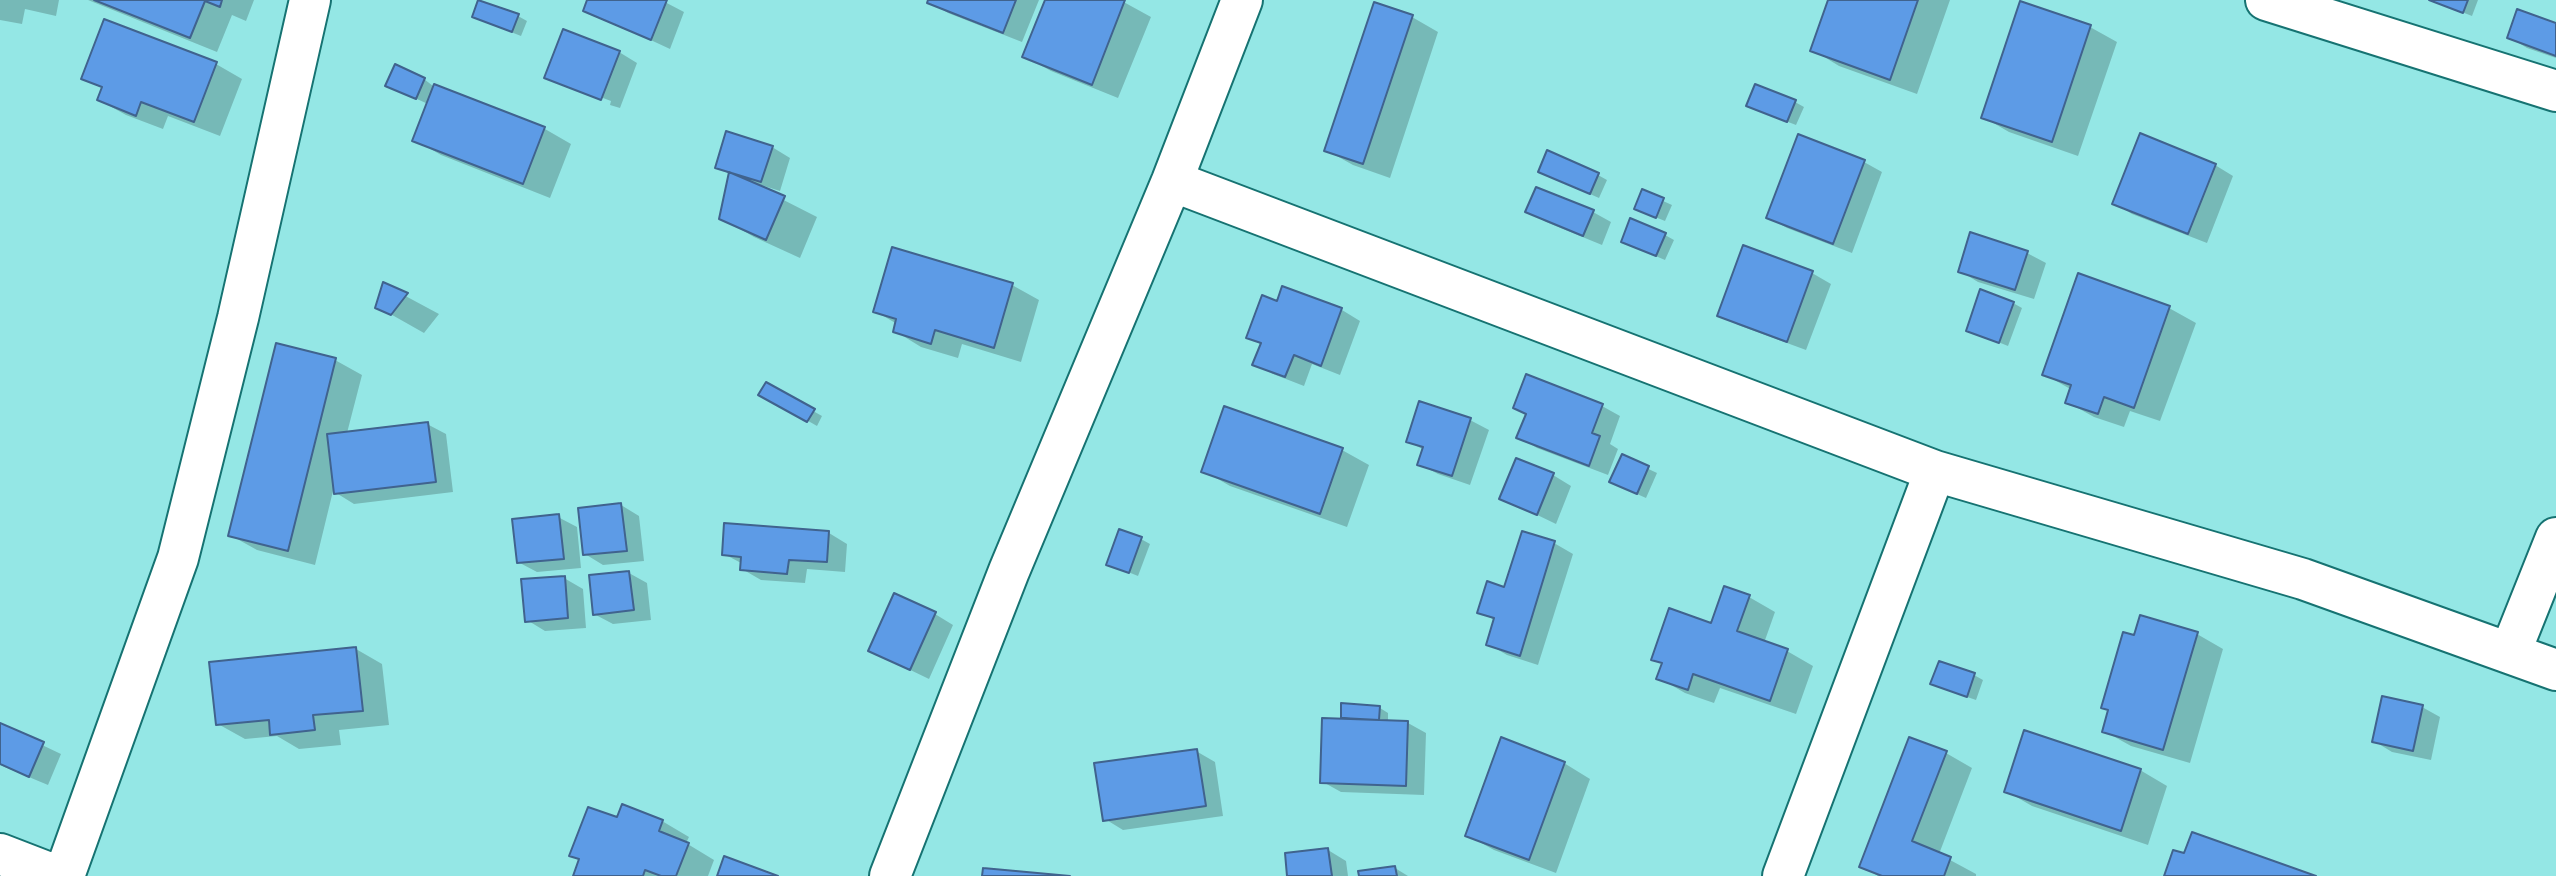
<!DOCTYPE html>
<style>
body{margin:0}
canvas{display:block;background:#94e7e5}
</style>
<canvas width="2556" height="876"></canvas>
<script>
const ctx = document.querySelector('canvas').getContext('2d');
ctx.lineJoin = 'round';
function fill(path, color) {
  ctx.fillStyle = color;
  ctx.fill(path, 'evenodd');
}
function toPath(rows) {
  const path = new Path2D();
  for (const r of rows) {
    path.moveTo(r[0], r[1]);
    for (let i = 2; i < r.length; i += 2) path.lineTo(r[i], r[i + 1]);
  }
  return path;
}
function strokePath(path, color, width, dash) {
  ctx.strokeStyle = color;
  ctx.lineWidth = width;
  ctx.lineCap = dash ? 'butt' : 'round';
  ctx.setLineDash(dash || []);
  ctx.stroke(path);
}
fill(toPath([
 [0,0,59,0,56,16,25,9,22,24,0,20],
 [88,0,254,0,246,21,232,15,217,52],
 [589,0,661,0,684,12,670,49,586,10],
 [930,0,1039,0,1022,42,948,13,930,2],
 [1047,0,1120,0,1151,17,1118,98,1051,71,1024,56],
 [1830,0,1950,0,1917,94,1839,66,1813,50],
 [2431,0,2478,0,2472,16],
 [518,16,527,21,521,36,483,21],
 [1412,17,1438,32,1390,178,1353,165,1326,150],
 [2556,26,2556,58,2527,48,2509,37],
 [2090,27,2117,42,2078,156,2009,132,1983,117],
 [619,52,637,63,620,108,610,105,611,101,563,83,563,86,547,77],
 [216,64,242,79,220,136,168,116,163,129,126,115,99,100,103,89,84,78],
 [424,79,433,86,545,129,571,144,550,198,441,155,415,140,428,104,397,90],
 [1795,102,1804,107,1796,125,1757,110],
 [772,147,790,158,780,191,761,185,760,188,817,217,800,258,754,237,721,218,731,175,717,167],
 [1864,162,1882,172,1852,253,1787,228,1768,217],
 [2215,165,2233,176,2207,243,2132,214,2114,203],
 [1598,175,1607,180,1599,198,1549,176],
 [1643,192,1672,205,1665,221,1645,213],
 [1528,212,1593,212,1611,222,1602,245,1546,222],
 [1665,235,1674,240,1665,260,1632,246],
 [1744,248,1812,273,1831,284,1806,350,1738,325,1719,315],
 [2027,253,2046,263,2034,299,1978,282,1960,271],
 [385,285,439,314,424,333,378,307],
 [1012,285,1039,300,1021,362,962,344,958,358,921,347,895,331,897,324,875,311],
 [1283,288,1342,310,1360,321,1340,375,1312,364,1304,386,1273,374,1255,364,1262,345,1249,337,1278,303],
 [2013,303,2022,308,2008,346,1968,330],
 [2169,308,2196,323,2160,421,2130,411,2124,427,2094,417,2067,402,2072,390,2044,374],
 [335,360,362,375,347,433,427,424,446,434,453,492,354,504,333,491,315,565,257,550,230,535],
 [767,385,822,416,817,426,761,394],
 [1421,404,1470,420,1489,430,1470,485,1438,474,1419,464,1424,450,1408,441],
 [1602,406,1620,416,1610,444,1618,449,1608,475,1537,448,1519,437],
 [1342,450,1369,465,1347,527,1230,486,1204,471],
 [1623,457,1657,473,1646,498,1621,487],
 [1553,475,1571,486,1556,524,1502,498],
 [621,505,639,516,644,561,603,565,585,554],
 [558,517,577,527,581,568,537,572,518,562],
 [829,533,847,544,845,572,807,569,805,583,761,580,742,569,743,564,724,554],
 [1141,539,1150,544,1138,576,1108,564],
 [1554,543,1573,554,1538,665,1507,655,1488,644,1496,621,1480,612],
 [629,573,647,583,651,620,613,624,594,614],
 [564,578,583,589,586,628,545,631,527,620],
 [1749,597,1775,612,1764,643,1787,651,1813,666,1796,714,1720,688,1714,703,1685,693,1659,678,1664,665,1654,659,1713,625],
 [935,614,953,625,929,679,871,651],
 [2197,634,2223,649,2190,763,2131,746,2104,731,2135,637],
 [356,649,382,664,389,725,339,730,341,745,299,749,277,736,245,739,218,724],
 [1974,675,1983,680,1976,700,1941,688],
 [1343,706,1380,708,1388,713,1388,722,1408,723,1426,733,1424,795,1341,792,1323,782,1343,720],
 [2422,707,2440,717,2431,760,2392,752,2374,741],
 [0,725,61,754,48,785,0,765],
 [1196,751,1215,762,1223,816,1123,830,1105,819],
 [1946,753,1972,768,1939,854,1976,874,1976,876,1878,876,1862,866],
 [1564,763,1590,779,1556,873,1494,850,1467,835],
 [2140,770,2167,786,2148,845,2032,806,2006,791],
 [662,821,689,837,686,843,714,860,708,876,575,876,581,861,572,855],
 [1328,850,1346,861,1348,876,1289,876],
 [1395,868,1408,876,1361,876]
]), '#0003');
const building = toPath([
 [94,0,222,0,220,7,205,1,190,38,94,0],
 [478,0,519,14,512,32,472,17,478,0],
 [587,0,667,0,651,40,583,11,587,0],
 [928,0,1016,0,1003,33,927,3,928,0],
 [1045,0,1125,0,1092,85,1022,57,1045,0],
 [1828,0,1918,0,1890,80,1810,51,1828,0],
 [2429,0,2468,0,2463,13,2429,0],
 [2020,1,2091,25,2052,142,1981,118,2020,1],
 [1374,2,1413,15,1363,164,1324,151,1374,2],
 [2517,9,2556,23,2556,56,2507,38,2517,9],
 [104,19,217,62,194,122,141,102,136,116,97,100,102,87,81,79,104,19],
 [563,29,620,51,601,100,544,78,563,29],
 [395,64,425,78,416,99,385,86,395,64],
 [434,84,545,127,523,184,412,141,434,84],
 [1755,84,1796,100,1787,122,1746,106,1755,84],
 [726,131,773,146,761,182,715,168,726,131],
 [2140,133,2216,164,2188,234,2112,204,2140,133],
 [1798,134,1865,160,1833,244,1766,218,1798,134],
 [1547,150,1599,173,1590,194,1538,172,1547,150],
 [729,172,785,196,766,240,719,219,729,172],
 [1536,187,1594,210,1583,236,1525,212,1536,187],
 [1642,189,1664,198,1656,218,1634,209,1642,189],
 [1630,218,1666,233,1656,256,1621,242,1630,218],
 [1970,232,2028,251,2015,290,1958,272,1970,232],
 [1743,245,1813,271,1787,342,1717,316,1743,245],
 [892,247,1013,283,994,348,935,330,931,344,893,332,896,319,873,312,892,247],
 [2078,273,2170,306,2134,408,2104,397,2098,414,2065,403,2071,385,2042,375,2078,273],
 [383,282,408,293,391,315,375,308,383,282],
 [1282,286,1342,308,1321,366,1294,355,1285,377,1252,365,1261,343,1246,338,1262,295,1277,301,1282,286],
 [1980,289,2014,302,1999,343,1966,331,1980,289],
 [276,343,336,358,288,551,228,536,276,343],
 [1526,374,1603,404,1592,433,1600,436,1589,466,1516,438,1526,414,1513,408,1526,374],
 [766,382,815,409,807,422,758,395,766,382],
 [1419,401,1471,418,1452,476,1417,465,1423,447,1406,442,1419,401],
 [1224,406,1343,448,1320,514,1201,472,1224,406],
 [428,422,436,482,334,494,327,434,428,422],
 [1622,454,1649,466,1637,494,1609,482,1622,454],
 [1516,458,1554,473,1537,515,1499,499,1516,458],
 [621,503,627,551,583,555,578,508,621,503],
 [559,514,564,559,517,563,512,519,559,514],
 [724,523,829,531,827,562,789,560,787,574,740,570,741,557,722,555,724,523],
 [1119,529,1142,537,1129,573,1106,565,1119,529],
 [1522,531,1555,541,1520,656,1486,645,1494,618,1477,613,1487,581,1504,587,1522,531],
 [629,571,634,610,593,615,589,575,629,571],
 [565,576,568,618,525,622,521,579,565,576],
 [1724,586,1750,595,1737,631,1788,649,1770,701,1693,674,1688,690,1656,679,1662,663,1651,660,1669,608,1711,623,1724,586],
 [894,593,936,612,910,670,868,651,894,593],
 [2140,615,2198,632,2163,750,2102,732,2108,710,2101,708,2123,632,2134,635,2140,615],
 [356,647,363,711,313,715,315,730,270,735,269,720,216,725,209,662,356,647],
 [1939,661,1975,673,1967,697,1930,684,1939,661],
 [2382,696,2423,705,2413,751,2372,742,2382,696],
 [1341,703,1380,706,1379,720,1341,718,1341,703],
 [1322,718,1408,721,1406,786,1320,783,1322,718],
 [0,723,44,742,29,777,0,764,0,723],
 [2024,730,2141,769,2121,831,2004,792,2024,730],
 [1501,737,1565,762,1529,860,1465,836,1501,737],
 [1909,737,1947,751,1912,841,1951,857,1944,876,1882,876,1859,867,1909,737],
 [1197,749,1206,806,1103,821,1094,763,1197,749],
 [622,804,663,820,659,831,689,843,676,876,661,876,645,870,643,876,573,876,579,859,569,856,588,807,617,817,622,804],
 [2192,832,2316,876,2164,876,2173,850,2184,853,2192,832],
 [1328,848,1332,876,1287,876,1285,853,1328,848],
 [724,856,778,876,717,876,724,856],
 [1395,866,1397,876,1359,876,1358,871,1395,866],
 [983,868,1070,876,982,876,983,868]
]);
fill(building, '#5d9be6');
strokePath(building, '#40638e', 2);
const minor = toPath([
 [2266,0,2556,91],
 [1172,181,1935,471,2303,579,2556,670],
 [2510,653,2556,538],
 [0,854,57,876],
 [64,876,178,558,238,318,310,0],
 [890,876,1009,571,1172,181,1242,0],
 [1783,876,1935,471]
]);
strokePath(minor, '#167372', 44);
strokePath(minor, '#fff', 40);
</script>
